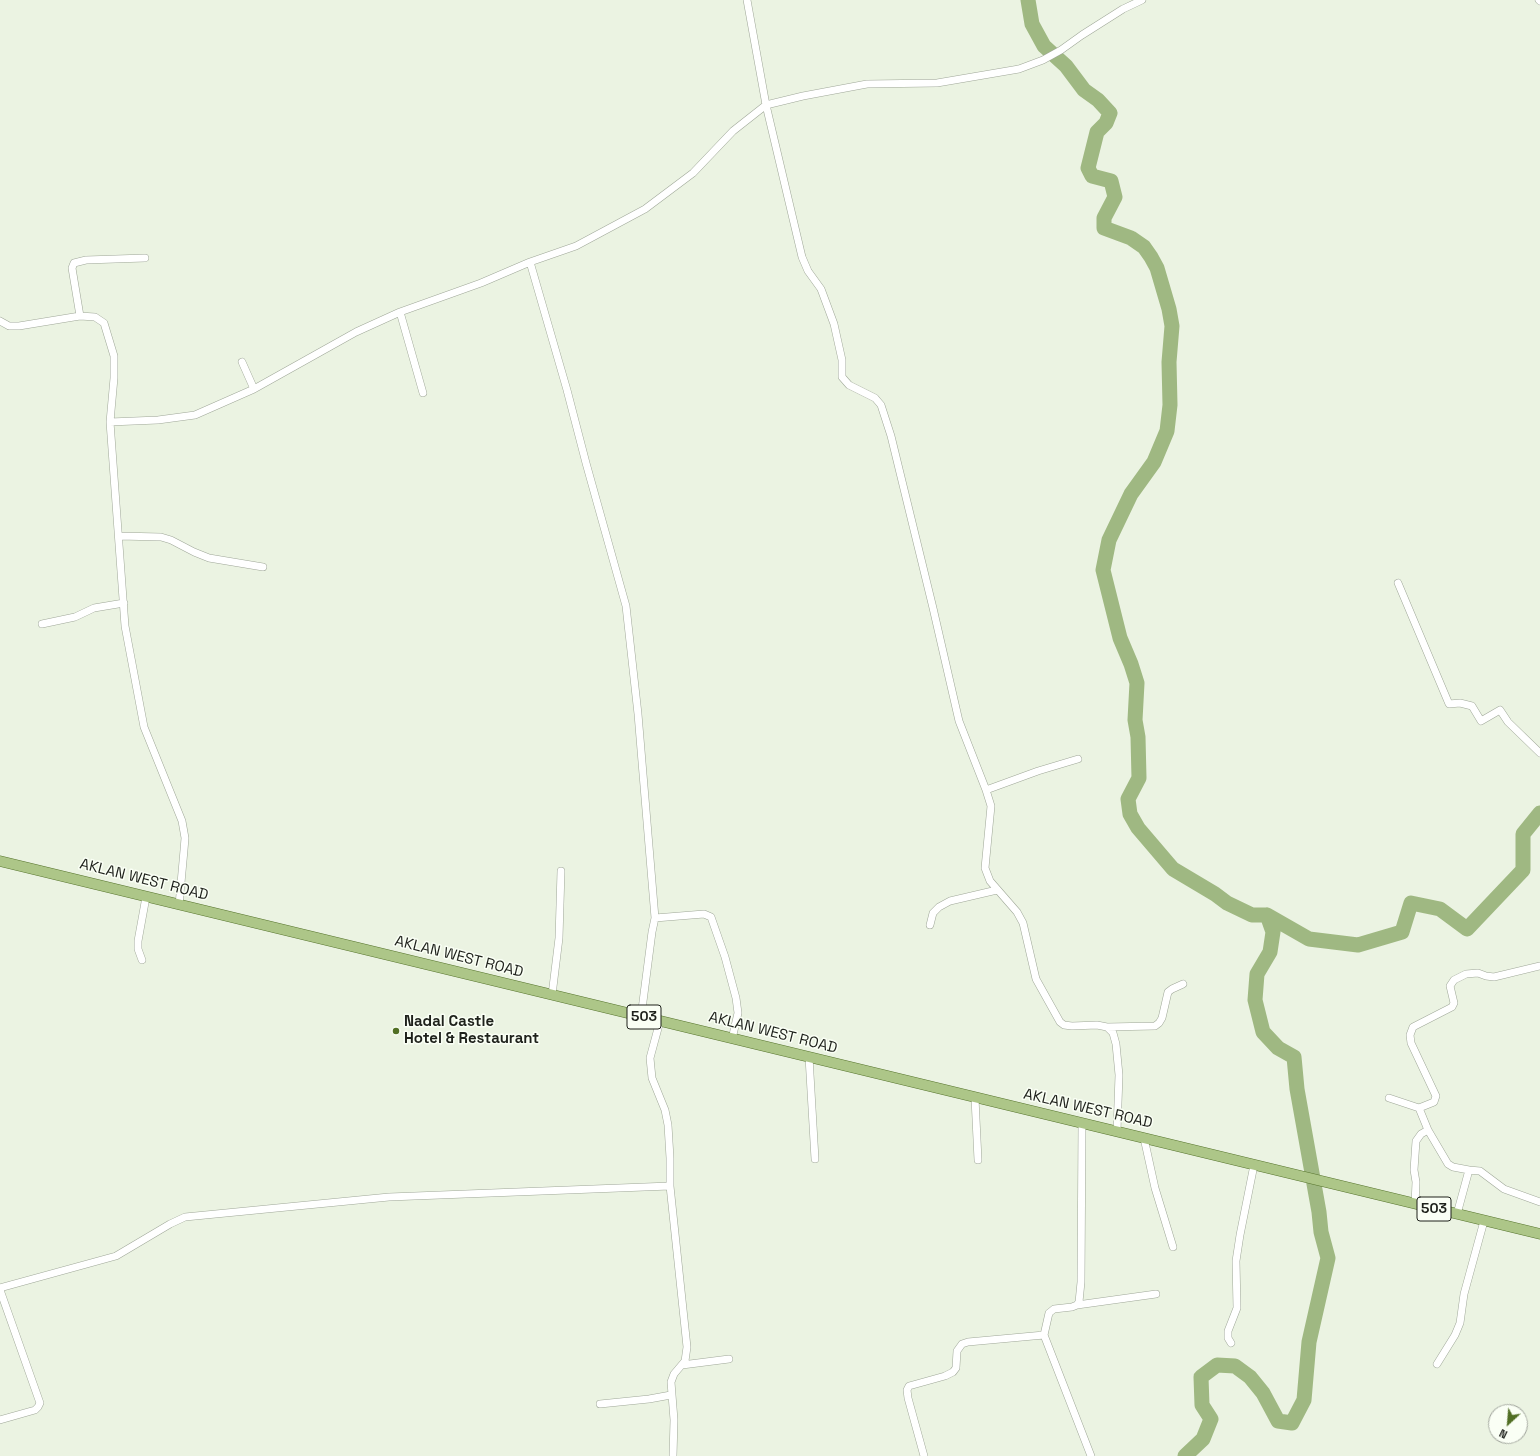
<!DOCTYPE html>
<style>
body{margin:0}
#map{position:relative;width:1540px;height:1456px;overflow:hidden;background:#ebf3e2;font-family:"Space Grotesk",sans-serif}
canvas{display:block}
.north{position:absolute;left:1488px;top:1404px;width:40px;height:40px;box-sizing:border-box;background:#fafff5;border:1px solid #a2a69e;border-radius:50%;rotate:206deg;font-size:11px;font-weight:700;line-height:16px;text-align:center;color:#1e211b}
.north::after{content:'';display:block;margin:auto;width:14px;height:18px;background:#516f24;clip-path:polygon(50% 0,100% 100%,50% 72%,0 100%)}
</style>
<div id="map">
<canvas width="1540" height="1456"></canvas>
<div class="north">N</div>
</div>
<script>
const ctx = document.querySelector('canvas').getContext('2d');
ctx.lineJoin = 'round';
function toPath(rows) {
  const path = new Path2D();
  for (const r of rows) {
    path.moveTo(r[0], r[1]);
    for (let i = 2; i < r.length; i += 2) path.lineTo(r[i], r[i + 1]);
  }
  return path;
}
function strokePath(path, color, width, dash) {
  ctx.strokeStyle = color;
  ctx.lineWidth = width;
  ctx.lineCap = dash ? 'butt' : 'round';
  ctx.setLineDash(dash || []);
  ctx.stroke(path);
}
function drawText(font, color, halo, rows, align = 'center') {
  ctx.font = font + ' "Space Grotesk",sans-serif';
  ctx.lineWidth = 3;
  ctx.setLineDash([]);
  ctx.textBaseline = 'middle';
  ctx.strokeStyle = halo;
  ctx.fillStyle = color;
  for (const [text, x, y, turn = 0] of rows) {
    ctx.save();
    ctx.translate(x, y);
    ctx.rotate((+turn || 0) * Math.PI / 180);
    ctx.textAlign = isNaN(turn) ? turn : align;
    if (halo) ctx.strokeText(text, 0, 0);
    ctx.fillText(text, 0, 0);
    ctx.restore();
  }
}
strokePath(toPath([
 [1028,0,1032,24,1044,46,1066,66,1084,90,1098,100,1110,113,1106,123,1097,132,1088,168,1092,176,1111,181,1115,197,1104,218,1104,228,1131,238,1144,247,1151,257,1157,268,1169,309,1172,326,1169,362,1170,405,1167,431,1154,462,1131,494,1109,540,1103,570,1120,638,1131,664,1137,683,1135,720,1138,737,1139,778,1128,799,1130,814,1138,828,1173,869,1215,894,1227,903,1252,915,1267,915,1309,939,1358,945,1402,932,1411,903,1440,909,1467,929,1523,870,1523,834,1540,813],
 [1185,1456,1203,1439,1211,1419,1202,1405,1201,1377,1217,1365,1235,1366,1250,1377,1263,1393,1278,1421,1292,1423,1304,1400,1309,1342,1328,1258,1321,1232,1319,1212,1297,1089,1294,1057,1278,1048,1263,1032,1255,1000,1257,974,1270,952,1273,932,1267,915]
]), '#9fb882', 15);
const minor = toPath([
 [747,0,766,105,802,257,808,271,821,289,834,324,842,360,842,377,849,385,875,398,881,405,891,436,933,608,959,721,986,790,991,806,985,868,990,881,1017,912,1023,923,1036,979,1060,1022,1064,1025,1072,1026,1097,1025,1107,1027,1113,1033,1116,1044,1119,1075,1117,1131],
 [1539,0,1540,1],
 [530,262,567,390,586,463,626,606,638,714,655,918,652,932,641,1017],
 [400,312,423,393],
 [80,316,72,268,74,263,86,260,145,258],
 [0,321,9,326,19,326,80,316,95,317,104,323,114,356,114,378,110,422,125,626,144,727,182,821,185,838,184,850,179,905],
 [242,362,254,389],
 [110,422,158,420,195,415,254,389,356,332,400,312,481,283,530,262,576,246,645,209,693,173,733,131,766,105,803,96,867,84,937,83,1019,69,1043,60,1061,50,1082,35,1123,9,1142,0],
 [119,536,161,537,171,540,194,552,209,558,263,567],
 [1398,583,1449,704,1460,703,1472,706,1481,721,1500,710,1508,722,1540,753],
 [42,624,75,617,94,608,124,603],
 [986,790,1038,771,1078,759],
 [655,918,704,914,711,917,725,957,736,998,738,1013,732,1039],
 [930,925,933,913,939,907,950,901,997,890],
 [142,960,138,949,138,941,146,897],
 [552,995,559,938,561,871],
 [660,1021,650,1058,652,1078,665,1110,668,1125,670,1158,670,1186,687,1347,685,1361,674,1374,671,1382,674,1420,673,1456],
 [1107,1027,1155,1026,1159,1023,1162,1018,1168,992,1172,989,1183,984],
 [809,1057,815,1159],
 [975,1098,978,1160],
 [1389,1098,1419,1108],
 [1082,1124,1081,1282,1079,1302,1077,1305,1072,1307,1054,1309,1049,1313,1044,1335,1091,1456],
 [1144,1138,1155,1188,1173,1247],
 [1469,1170,1453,1167,1448,1164,1428,1130,1419,1108,1434,1102,1436,1096,1411,1043,1410,1035,1413,1027,1452,1007,1454,1003,1450,986,1454,980,1466,974,1478,973,1486,976,1494,977,1540,966],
 [1415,1204,1416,1182,1414,1170,1416,1141,1421,1134,1428,1130],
 [1457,1214,1469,1170,1480,1171,1504,1189,1540,1202],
 [0,1288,116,1256,170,1224,185,1217,389,1197,670,1186],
 [0,1290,40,1403,38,1407,35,1410,0,1420],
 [1077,1305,1156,1294],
 [1231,1343,1228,1338,1228,1331,1237,1308,1236,1261,1240,1235,1254,1165],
 [1437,1364,1455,1335,1460,1323,1464,1294,1484,1221],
 [682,1365,729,1359],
 [600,1404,649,1399,671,1395],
 [924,1456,908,1398,907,1390,909,1386,945,1376,953,1372,956,1368,957,1351,962,1344,968,1342,1044,1335]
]);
const primary = toPath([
 [0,861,1540,1234]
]);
strokePath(minor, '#9fa798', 8);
strokePath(primary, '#57742e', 11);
strokePath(minor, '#fff', 7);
strokePath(primary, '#adc688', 10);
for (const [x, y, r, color] of [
 [396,1031,4,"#516f24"]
]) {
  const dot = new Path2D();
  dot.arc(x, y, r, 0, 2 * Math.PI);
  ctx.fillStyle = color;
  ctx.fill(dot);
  strokePath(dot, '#fafff5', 1.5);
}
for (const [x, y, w] of [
 [644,1017,34],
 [1434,1209,34]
]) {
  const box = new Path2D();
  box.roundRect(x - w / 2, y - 12, w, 24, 3);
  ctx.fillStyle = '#fafff5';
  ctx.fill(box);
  strokePath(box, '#1e211b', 1);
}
drawText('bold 14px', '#1e211b', null, [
 ["503",644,1017],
 ["503",1434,1209]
]);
drawText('15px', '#1e211b', '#fafff5', [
 ["AKLAN WEST ROAD",144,880,14],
 ["AKLAN WEST ROAD",459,957,14],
 ["AKLAN WEST ROAD",773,1033,14],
 ["AKLAN WEST ROAD",1088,1109,13]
]);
drawText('bold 15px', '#1e211b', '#fafff5', [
 ["Nadal Castle",404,1022],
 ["Hotel & Restaurant",404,1039]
], 'left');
</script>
